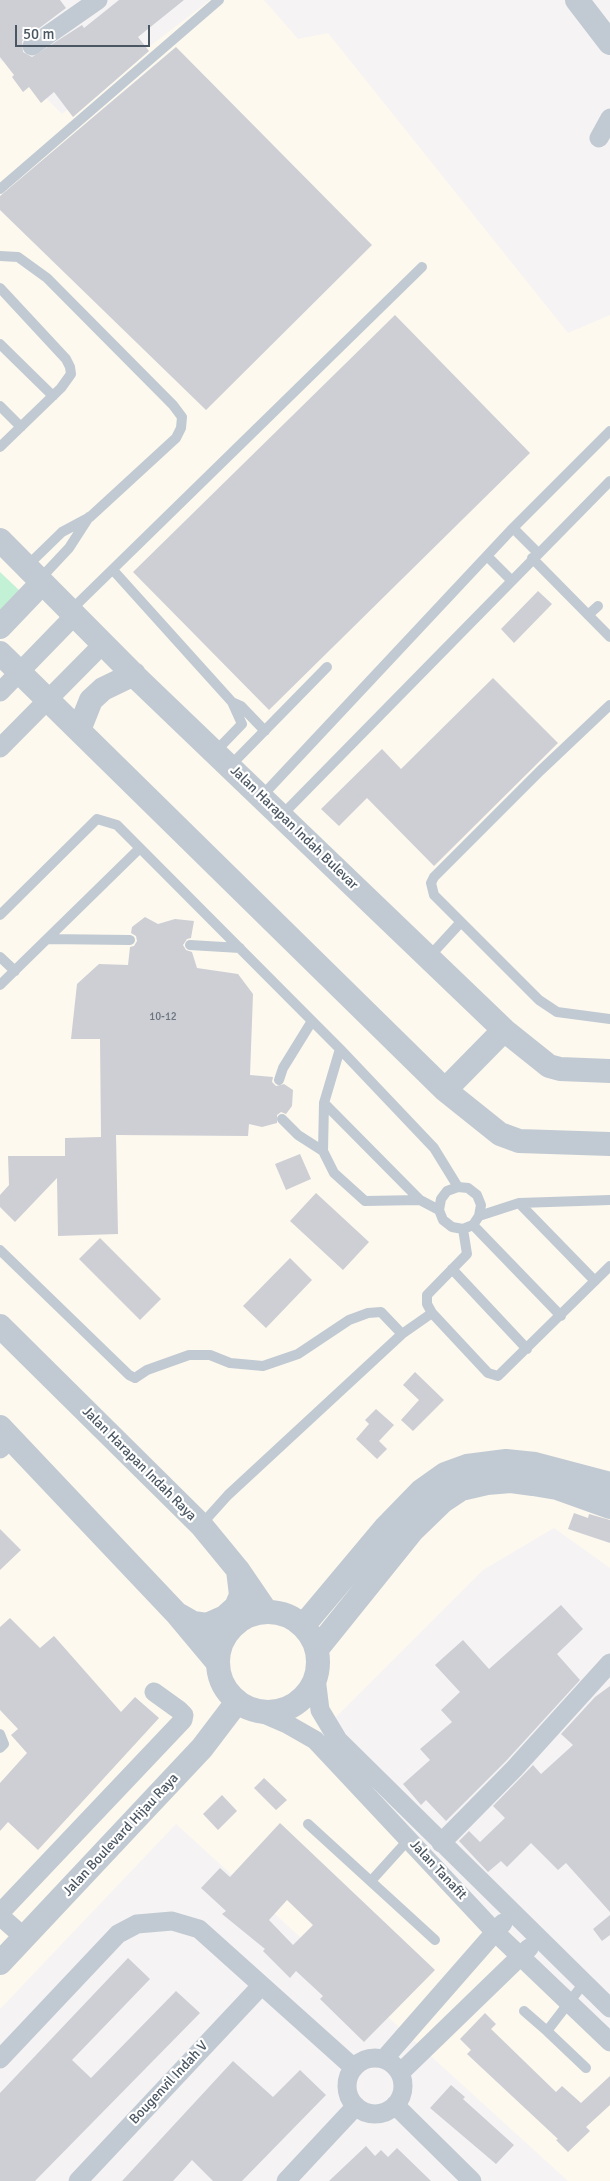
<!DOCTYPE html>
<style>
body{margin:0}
#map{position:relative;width:610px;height:2181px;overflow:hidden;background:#f5f3f3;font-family:Signika,sans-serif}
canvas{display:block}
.scale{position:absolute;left:15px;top:25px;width:135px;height:22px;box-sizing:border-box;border:2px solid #4a5661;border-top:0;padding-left:6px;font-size:15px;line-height:18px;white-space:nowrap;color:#4a5661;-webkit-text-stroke:4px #fff;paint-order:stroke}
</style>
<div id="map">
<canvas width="610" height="2181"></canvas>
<div class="scale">50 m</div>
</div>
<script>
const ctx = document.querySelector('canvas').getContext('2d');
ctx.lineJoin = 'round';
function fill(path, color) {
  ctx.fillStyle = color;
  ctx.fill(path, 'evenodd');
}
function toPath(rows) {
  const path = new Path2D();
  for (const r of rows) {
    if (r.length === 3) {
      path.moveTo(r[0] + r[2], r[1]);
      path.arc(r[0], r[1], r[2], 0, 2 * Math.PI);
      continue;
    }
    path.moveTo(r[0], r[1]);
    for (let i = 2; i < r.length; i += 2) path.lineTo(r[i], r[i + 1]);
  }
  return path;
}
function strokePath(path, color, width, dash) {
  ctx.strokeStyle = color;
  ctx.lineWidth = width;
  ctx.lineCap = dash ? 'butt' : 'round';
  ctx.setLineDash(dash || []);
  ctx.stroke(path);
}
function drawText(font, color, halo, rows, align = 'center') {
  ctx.font = font + ' Signika,sans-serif';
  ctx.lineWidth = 4.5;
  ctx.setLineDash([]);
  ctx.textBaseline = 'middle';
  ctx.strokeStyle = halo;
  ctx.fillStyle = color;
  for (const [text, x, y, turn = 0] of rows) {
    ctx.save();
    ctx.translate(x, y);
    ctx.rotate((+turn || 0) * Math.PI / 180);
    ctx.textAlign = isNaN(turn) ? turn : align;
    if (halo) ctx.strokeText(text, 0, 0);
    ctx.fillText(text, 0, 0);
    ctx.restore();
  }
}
fill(toPath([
 [210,0,264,0,298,39,328,33,568,333,610,315,610,1568,554,1528,483,1570,313,1740,610,2030,610,2181,568,2181,176,1824,0,2009,0,60,15,67,62,114]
]), '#fdf9ef');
fill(toPath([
 [0,572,20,591,0,613]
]), '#c3f1d5');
fill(toPath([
 [0,0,60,0,66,8,22,41,23,52,32,57,82,25,84,28,119,0,184,0,138,37,149,51,73,117,54,92,41,103,29,87,23,92,12,77,14,75,0,57],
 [176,47,372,245,206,410,0,210,0,196],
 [395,315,530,453,269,710,133,572],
 [538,591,552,604,514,643,501,629],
 [493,678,558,743,434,866,367,798,339,826,321,809,382,749,401,769],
 [145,917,158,924,175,919,194,921,191,938,187,939,183,945,186,950,192,952,197,968,238,974,253,994,250,1075,273,1077,272,1082,276,1086,284,1084,293,1090,292,1106,286,1114,281,1112,277,1115,277,1123,262,1127,249,1124,248,1136,116,1135,118,1234,58,1236,57,1178,15,1222,0,1207,0,1195,9,1185,8,1156,65,1156,65,1138,101,1137,100,1039,71,1039,77,984,99,964,128,965,130,947,134,946,137,941,136,936,131,933,132,927],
 [300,1154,311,1179,286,1190,275,1164],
 [316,1193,369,1242,343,1270,290,1221],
 [100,1238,161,1299,140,1320,79,1259],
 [290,1258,312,1280,266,1328,243,1306],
 [415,1372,444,1400,413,1431,401,1420,419,1400,403,1385],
 [376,1409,394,1425,379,1441,387,1449,377,1459,356,1439,369,1424,365,1420],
 [574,1513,588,1518,589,1514,610,1520,610,1543,568,1529],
 [0,1529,21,1550,0,1570],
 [561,1605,583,1629,557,1654,580,1680,506,1761,446,1821,426,1800,421,1805,403,1784,430,1760,420,1749,452,1722,441,1710,460,1692,435,1665,463,1640,489,1669],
 [10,1618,40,1648,54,1636,121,1712,135,1697,159,1718,38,1850,8,1822,0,1831,0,1783,27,1753,11,1735,18,1729,0,1710,0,1627],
 [610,1686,610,1912,566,1863,558,1870,531,1843,507,1867,501,1861,488,1872,459,1841,469,1831,480,1842,505,1818,493,1806,533,1765,541,1774,573,1745,561,1734,595,1697],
 [264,1778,287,1800,276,1810,254,1788],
 [222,1795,237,1811,218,1830,203,1814],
 [280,1823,435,1970,364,2042,320,1999,323,1996,296,1971,290,1978,263,1951,265,1949,222,1914,226,1911,201,1888,220,1868,230,1877],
 [287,1900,313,1925,293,1945,269,1920],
 [610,1915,610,1935,602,1941,593,1929],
 [128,1958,150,1979,72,2060,91,2078,176,1991,200,2013,35,2181,0,2181,0,2093],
 [485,2013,496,2024,491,2029,556,2092,562,2086,581,2103,610,2076,610,2105,586,2127,590,2131,568,2152,556,2140,558,2139,467,2054,471,2050,460,2039],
 [233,2061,273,2097,300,2070,326,2095,242,2181,213,2181,192,2160,173,2181,122,2181],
 [451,2085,465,2097,463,2099,514,2145,496,2164,430,2108],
 [366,2146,375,2156,381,2150,388,2157,397,2148,431,2181,329,2181]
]), '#cdcfd5');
strokePath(toPath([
 [0,189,219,0],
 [0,256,18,257,47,278,173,405,182,417,181,428,176,438,90,517,62,532,26,567],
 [0,288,66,359,70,367,71,374,61,388,0,447],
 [0,344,53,396],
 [0,406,21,427],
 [513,528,538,553],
 [487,556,511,580],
 [532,558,610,637],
 [113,570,232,702,241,706,265,731],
 [39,580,69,548,89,517],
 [70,611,422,267],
 [588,615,598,606],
 [610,705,540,771,434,877,431,883,434,895,539,1000,557,1012,610,1019],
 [215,752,242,724,232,702],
 [230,766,327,667],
 [261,797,513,528,610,431],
 [281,816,610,481],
 [0,915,97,819,117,825,340,1049,434,1148,458,1187],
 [47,939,130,940],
 [190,945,240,948],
 [0,957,15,971],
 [428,958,461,922],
 [0,985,140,848],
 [340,1049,324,1103,420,1200,439,1210],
 [279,1080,283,1068,312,1021],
 [324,1103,323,1151,334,1173,365,1201,420,1200],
 [282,1119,298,1135,323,1151],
 [519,1203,595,1281],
 [479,1216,481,1205,477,1195,468,1188,458,1187,447,1191,441,1199,439,1210,443,1220,452,1227,463,1229,473,1225,479,1216,519,1203,610,1200],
 [473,1225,561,1316],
 [463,1229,467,1254,427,1295,427,1304,432,1313,488,1373,498,1376,610,1266],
 [0,1250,129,1375,135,1378,147,1370,189,1355,210,1355,230,1363,263,1366,298,1354,349,1320,368,1313,381,1312,402,1334],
 [452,1269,527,1349],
 [201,1525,228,1495,402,1334,432,1313],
 [0,1734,4,1744,0,1748],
 [308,1824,435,1940],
 [371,1881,409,1839],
 [584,1983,547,2031,586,2068],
 [524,2011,547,2031]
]), '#c1cad2', 10);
strokePath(toPath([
 [32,46,98,0],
 [599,138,610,118],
 [0,692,74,616],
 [0,748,103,644],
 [0,1449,11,1438],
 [316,1678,320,1710,338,1740,610,2008],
 [257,1711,287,1724,315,1740,495,1932,610,2042],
 [441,1843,514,1769,610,1663],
 [0,1913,183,1720,184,1715,179,1710,154,1692],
 [0,1916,25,1938],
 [375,2086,28],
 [0,2059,118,1934,137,1924,172,1921,199,1929,354,2068],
 [384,2059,503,1923],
 [400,2073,529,1948],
 [395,2105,472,2181],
 [78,2181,261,1986],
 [286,2181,356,2106]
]), '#c1cad2', 19);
strokePath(toPath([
 [577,0,610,43],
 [0,540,139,680,504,1030,549,1066,560,1069,610,1071],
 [0,627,42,583],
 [0,653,445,1090,500,1134,519,1141,610,1144],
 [79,730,91,700,103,689,134,674],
 [445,1090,504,1030],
 [0,1326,201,1525,238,1570,266,1611],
 [0,1427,177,1614,218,1663],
 [268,1662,50],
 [179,1615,193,1623,207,1625,225,1617,236,1607,241,1595,238,1570],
 [303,1626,386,1527,421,1491,445,1474,467,1466,506,1461,535,1464,610,1484],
 [317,1649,412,1531,443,1501,461,1489,487,1483,511,1481,533,1484,557,1488,610,1507],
 [0,1963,202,1748,237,1702]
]), '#c1cad2', 24);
drawText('11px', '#6b747e', null, [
 ["10-12",163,1017]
]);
drawText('14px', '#4a5661', '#fff', [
 ["Jalan Harapan Indah Bulevar",294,828,44],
 ["Jalan Harapan Indah Raya",139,1464,45],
 ["Jalan Boulevard Hijau Raya",121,1835,-47],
 ["Jalan Tanafit",438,1870,47],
 ["Bougenvil Indah V",169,2083,-47]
]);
</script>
